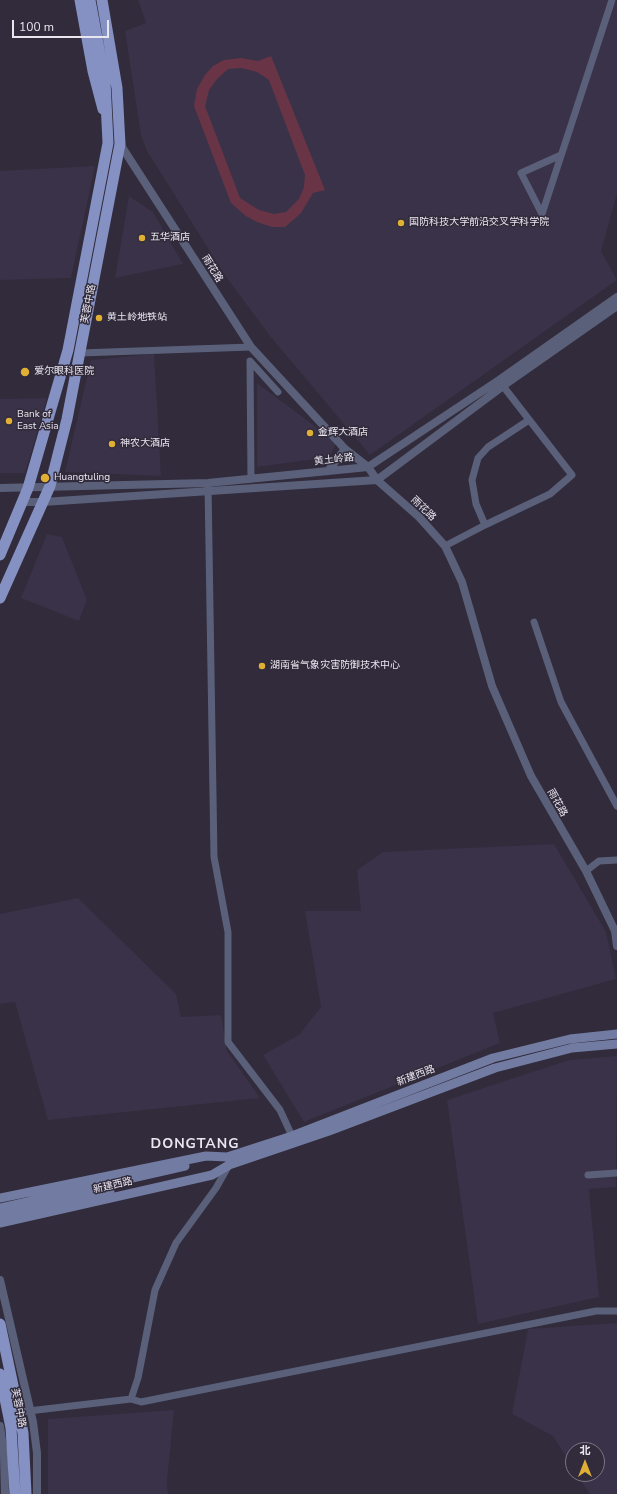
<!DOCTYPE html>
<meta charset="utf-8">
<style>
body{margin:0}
#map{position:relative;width:617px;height:1494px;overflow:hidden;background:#312b3b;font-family:"Nunito Sans","Noto Sans SC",sans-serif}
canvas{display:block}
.north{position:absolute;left:565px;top:1442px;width:40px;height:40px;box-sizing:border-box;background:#312b3b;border:1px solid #7b7683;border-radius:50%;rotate:0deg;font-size:11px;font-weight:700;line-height:16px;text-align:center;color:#eae6f0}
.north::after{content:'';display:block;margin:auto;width:14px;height:18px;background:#dfb034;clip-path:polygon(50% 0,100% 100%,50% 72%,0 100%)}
.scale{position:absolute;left:12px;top:20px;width:97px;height:18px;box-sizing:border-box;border:2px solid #eae6f0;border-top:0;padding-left:5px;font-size:12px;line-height:14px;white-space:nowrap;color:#eae6f0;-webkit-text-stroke:3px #312b3b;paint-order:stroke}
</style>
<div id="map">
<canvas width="617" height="1494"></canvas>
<div class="north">北</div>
<div class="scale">100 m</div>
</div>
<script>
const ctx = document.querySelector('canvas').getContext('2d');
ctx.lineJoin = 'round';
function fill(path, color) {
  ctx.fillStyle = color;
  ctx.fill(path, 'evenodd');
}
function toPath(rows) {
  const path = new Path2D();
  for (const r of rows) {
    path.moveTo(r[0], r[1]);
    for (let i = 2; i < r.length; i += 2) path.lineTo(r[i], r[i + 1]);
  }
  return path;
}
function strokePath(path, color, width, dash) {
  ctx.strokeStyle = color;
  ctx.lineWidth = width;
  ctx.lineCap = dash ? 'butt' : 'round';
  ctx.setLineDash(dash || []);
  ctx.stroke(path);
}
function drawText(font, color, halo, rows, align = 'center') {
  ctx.font = font + ' "Nunito Sans","Noto Sans SC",sans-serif';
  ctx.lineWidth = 3;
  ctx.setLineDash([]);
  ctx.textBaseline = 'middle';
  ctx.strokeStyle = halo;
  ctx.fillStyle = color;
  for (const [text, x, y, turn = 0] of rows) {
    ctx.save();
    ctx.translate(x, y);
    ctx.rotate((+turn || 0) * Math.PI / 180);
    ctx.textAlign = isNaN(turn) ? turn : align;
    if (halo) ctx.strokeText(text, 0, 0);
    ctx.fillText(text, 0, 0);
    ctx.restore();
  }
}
fill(toPath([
 [138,0,613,0,617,2,617,194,601,251,617,280,370,455,270,336,224,274,147,151,141,135,125,31,146,23],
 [95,166,71,278,0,280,0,171],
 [129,196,153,212,183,264,115,278],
 [154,354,161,476,65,472,91,360],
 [257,383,336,442,330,457,257,467],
 [47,398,25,473,0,473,0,399],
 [47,534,62,537,87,600,79,621,21,598],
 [554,844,606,932,616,979,493,1013,500,1043,304,1122,263,1055,299,1035,321,1007,305,911,361,911,357,870,383,852],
 [78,898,176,994,181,1017,221,1015,227,1051,260,1098,48,1120,15,1002,0,1004,0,914],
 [617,1056,616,1187,589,1189,599,1297,478,1324,447,1100,569,1060],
 [617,1323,617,1494,590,1494,577,1474,597,1474,597,1450,573,1450,573,1468,553,1436,512,1414,528,1329],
 [174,1410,167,1481,168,1494,48,1494,48,1419]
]), '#3a3248');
fill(toPath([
 [271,56,325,190,313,193,301,213,285,227,272,227,257,222,246,216,231,203,194,106,197,89,205,75,213,66,224,60,241,58,258,61],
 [242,68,257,72,269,80,305,175,304,187,299,199,286,212,274,214,259,210,240,198,205,106,209,90,217,79,228,69]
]), '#693546');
strokePath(toPath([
 [542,214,612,0],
 [542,214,521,173,561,155],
 [80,353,251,347],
 [251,479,250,361,278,392],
 [208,485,214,857,228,932,228,1042,280,1110,292,1136],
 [485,525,476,504,472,480,478,458,488,447,529,420],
 [445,546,485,525,550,494,572,475,503,386],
 [534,622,561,702,617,806],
 [586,871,599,861,617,860],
 [588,1175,617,1173],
 [131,1399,141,1402,596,1311,617,1311],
 [20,1412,131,1399,138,1378,155,1290,176,1243,216,1188,229,1165]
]), '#5a6079', 7);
strokePath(toPath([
 [120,144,251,347,345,449,368,467,377,480,419,517,445,546,462,582,492,686,531,776,586,871,615,931,617,946],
 [328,471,345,449],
 [0,488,208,483,368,467,499,380,617,297],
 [22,502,43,502,377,480,503,386,617,306],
 [0,1280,33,1422,37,1453,37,1494],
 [0,1426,4,1455,5,1494]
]), '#5a6079', 8);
strokePath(toPath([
 [0,1198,206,1156,227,1157,292,1136,493,1058,570,1039,617,1034],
 [0,1208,185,1166],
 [0,1216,110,1192],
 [0,1223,212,1175,229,1165,329,1131,495,1068,572,1048,617,1044]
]), '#727ca2', 9);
strokePath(toPath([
 [80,0,93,71,103,109],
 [0,555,28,488,68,350,108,143,105,81,90,0],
 [0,598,50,486,67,419,120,144,117,88,102,0],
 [0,1324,23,1433,26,1494],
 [0,1374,11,1428,15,1494]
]), '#8491c2', 11);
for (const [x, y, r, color] of [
 [401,223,4,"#dfb034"],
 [142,238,4,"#dfb034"],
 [99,318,4,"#dfb034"],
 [25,372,5,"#dfb034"],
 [9,421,4,"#dfb034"],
 [310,433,4,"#dfb034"],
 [112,444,4,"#dfb034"],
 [45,478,5,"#dfb034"],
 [262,666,4,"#dfb034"]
]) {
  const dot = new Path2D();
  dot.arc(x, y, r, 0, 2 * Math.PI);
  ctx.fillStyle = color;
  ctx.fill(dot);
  strokePath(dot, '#312b3b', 1.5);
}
drawText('10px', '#eae6f0', '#312b3b', [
 ["国防科技大学前沿交叉学科学院",409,223],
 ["五华酒店",150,238],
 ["黄土岭地铁站",107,318],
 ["爱尔眼科医院",34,372],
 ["Bank of",17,415],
 ["East Asia",17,427],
 ["金辉大酒店",318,433],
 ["神农大酒店",120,444],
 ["Huangtuling",54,478],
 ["湖南省气象灾害防御技术中心",270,666]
], 'left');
drawText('10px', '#eae6f0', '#312b3b', [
 ["雨花路",212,269,58],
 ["芙蓉中路",89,304,-79],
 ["黄土岭路",334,460,-6],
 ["雨花路",423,509,44],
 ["雨花路",557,803,61],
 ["新建西路",416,1076,-21],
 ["新建西路",113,1186,-13],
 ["芙蓉中路",18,1408,79]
]);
ctx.letterSpacing = '1px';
drawText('bold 14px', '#eae6f0', '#312b3b', [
 ["DONGTANG",195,1145]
]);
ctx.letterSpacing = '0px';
</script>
